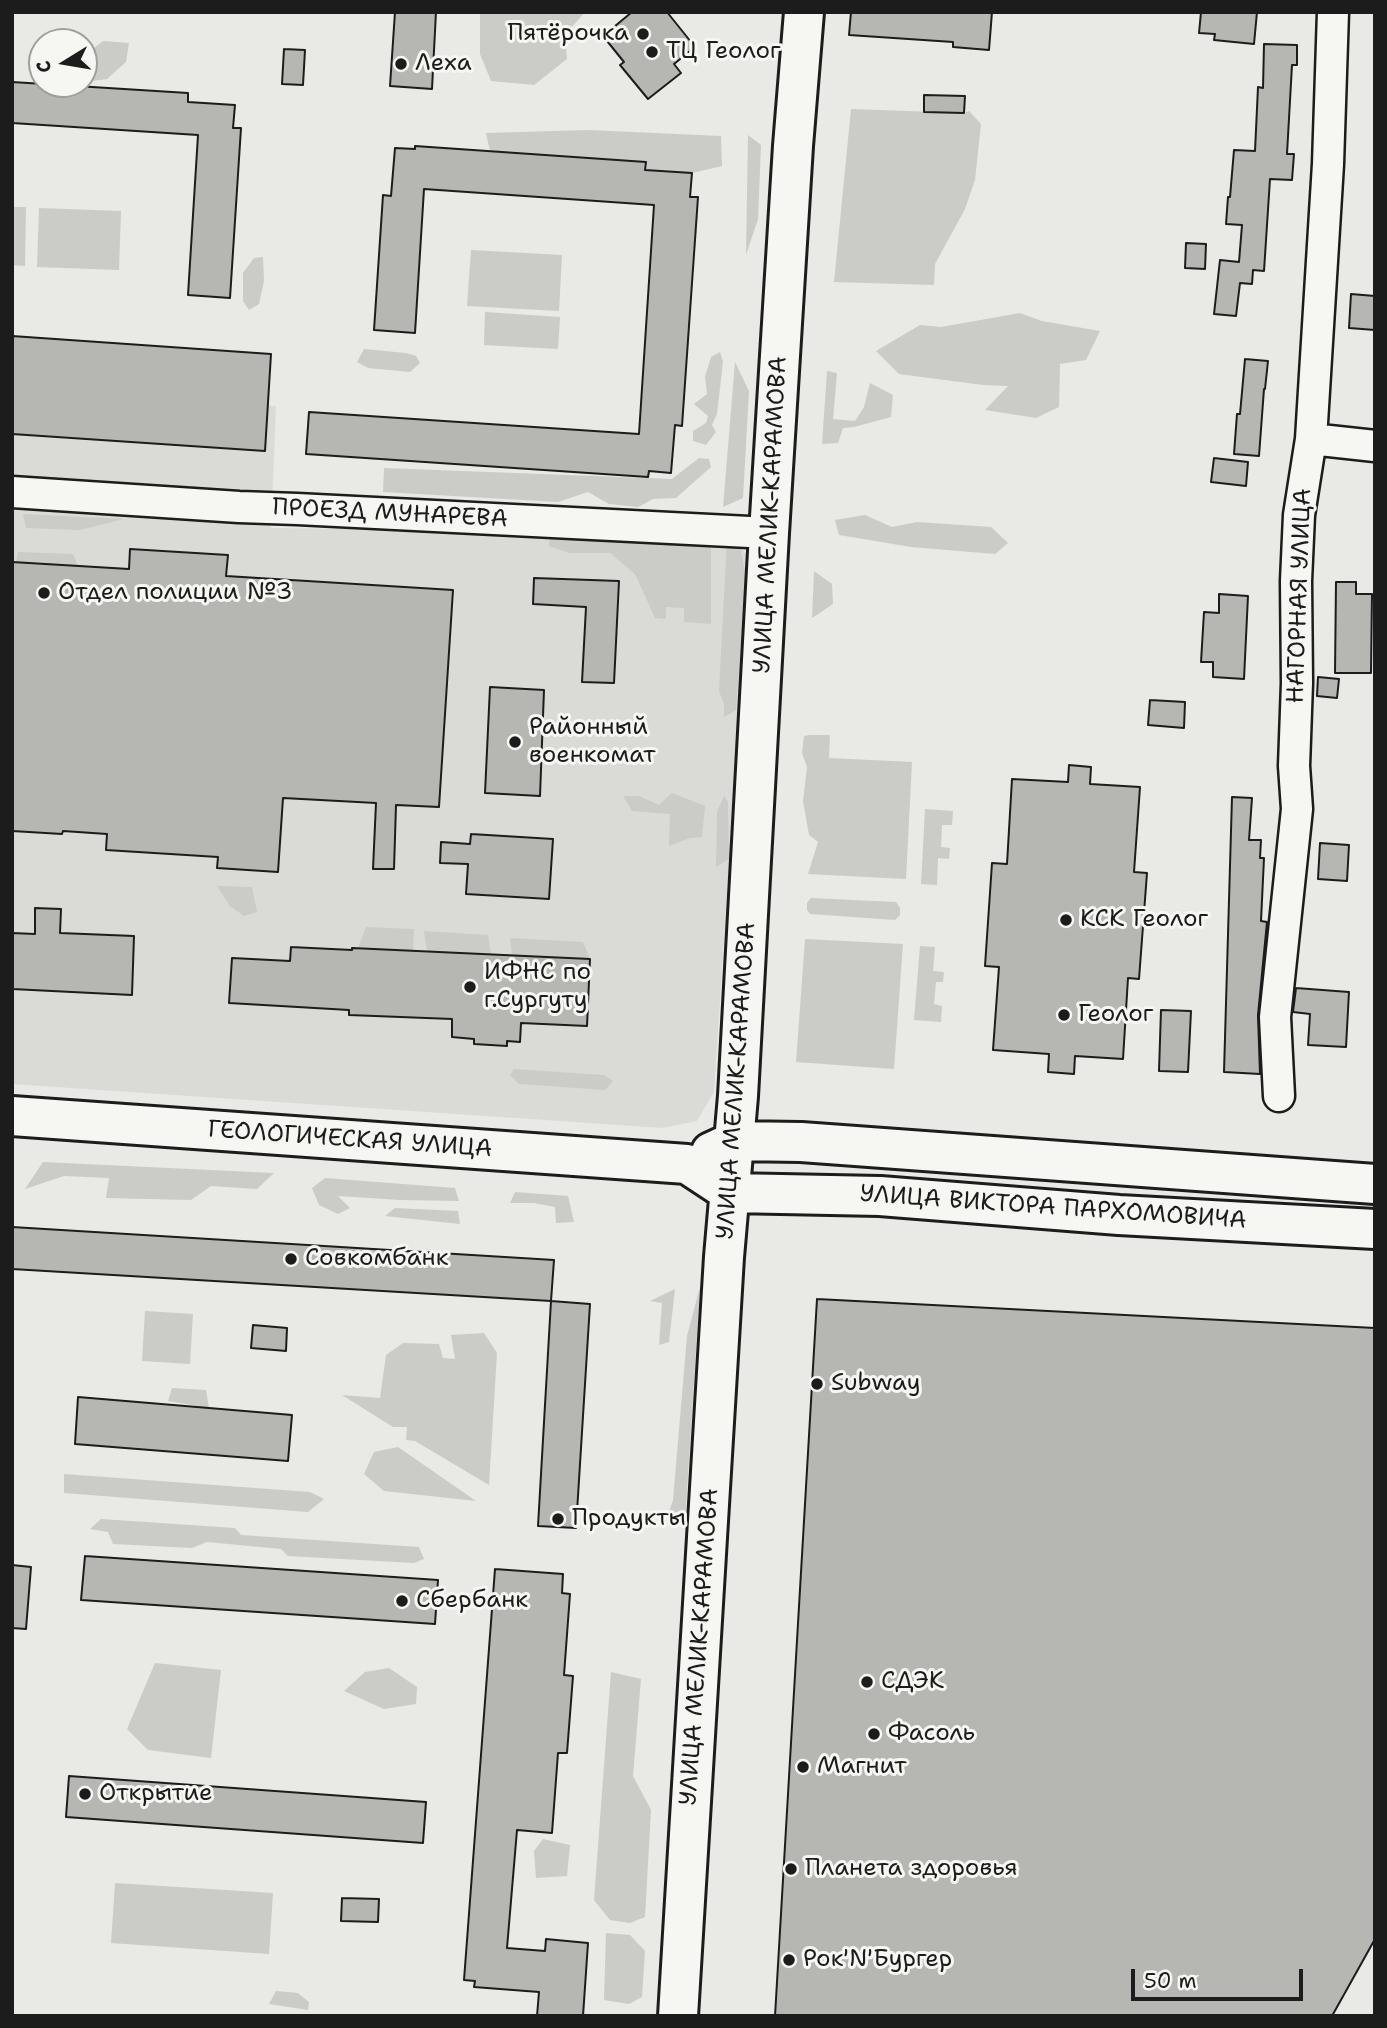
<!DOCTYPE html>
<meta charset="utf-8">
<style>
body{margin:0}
#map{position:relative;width:1387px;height:2028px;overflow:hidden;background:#e9e9e5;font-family:"Shantell Sans",sans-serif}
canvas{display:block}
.frame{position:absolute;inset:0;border:14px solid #1c1c1c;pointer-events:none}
.north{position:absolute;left:28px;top:28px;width:70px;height:70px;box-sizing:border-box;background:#f6f6f2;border:2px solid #9f9f9c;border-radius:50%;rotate:259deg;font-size:19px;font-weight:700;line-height:28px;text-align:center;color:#1c1c1c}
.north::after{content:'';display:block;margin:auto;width:24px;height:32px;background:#1c1c1c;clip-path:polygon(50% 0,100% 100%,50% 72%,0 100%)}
.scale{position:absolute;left:1131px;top:1969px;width:172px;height:32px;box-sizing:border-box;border:4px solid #1c1c1c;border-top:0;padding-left:9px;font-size:21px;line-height:24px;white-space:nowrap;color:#1c1c1c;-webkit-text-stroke:5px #f6f6f2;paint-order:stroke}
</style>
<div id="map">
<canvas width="1387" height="2028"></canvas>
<div class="frame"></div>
<div class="north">С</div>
<div class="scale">50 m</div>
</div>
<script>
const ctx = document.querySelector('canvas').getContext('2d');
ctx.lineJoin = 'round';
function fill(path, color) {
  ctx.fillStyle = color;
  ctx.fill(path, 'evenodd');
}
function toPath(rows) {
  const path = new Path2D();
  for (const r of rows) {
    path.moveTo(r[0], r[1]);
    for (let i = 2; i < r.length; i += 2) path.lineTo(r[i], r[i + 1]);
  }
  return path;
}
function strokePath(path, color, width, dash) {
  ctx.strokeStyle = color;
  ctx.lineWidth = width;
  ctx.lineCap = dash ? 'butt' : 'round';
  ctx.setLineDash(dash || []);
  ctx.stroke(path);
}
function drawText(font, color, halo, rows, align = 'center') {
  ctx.font = font + ' "Shantell Sans",sans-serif';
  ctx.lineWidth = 6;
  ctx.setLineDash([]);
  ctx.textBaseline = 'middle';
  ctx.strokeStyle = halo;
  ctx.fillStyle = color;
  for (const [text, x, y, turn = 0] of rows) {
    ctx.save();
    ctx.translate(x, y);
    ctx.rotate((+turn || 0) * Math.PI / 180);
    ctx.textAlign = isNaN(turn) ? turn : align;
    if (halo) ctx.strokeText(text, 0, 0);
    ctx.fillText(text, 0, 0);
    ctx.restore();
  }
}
fill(toPath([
 [12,389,276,406,271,528,535,531,736,539,749,559,714,1092,697,1121,663,1128,12,1084]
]), '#dadad6');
fill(toPath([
 [480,12,585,12,565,35,567,59,534,85,491,81,480,54],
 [103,41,129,43,126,62,107,79,84,82,84,53,90,51],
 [851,109,964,113,969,111,981,124,975,180,965,209,935,264,934,285,834,282],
 [588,130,721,136,722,166,692,173,645,170,646,162,490,151,486,133],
 [748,135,761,145,758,219,746,255],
 [12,207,26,207,25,266,12,265],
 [39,208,121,211,119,270,37,267],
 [471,250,562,255,559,311,467,306],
 [263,257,264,281,259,304,249,310,243,301,243,273,254,258],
 [485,312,560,317,558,349,484,345],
 [1020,313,1042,321,1100,331,1086,360,1060,364,1059,407,1036,418,985,410,1008,386,983,385,899,374,876,351,920,325,941,327],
 [364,349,406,353,416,356,420,363,410,372,368,368,357,362],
 [720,352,723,362,717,414,712,425,716,432,706,445,693,441,693,431,706,423,708,416,694,404,707,394,705,377,711,357],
 [735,362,749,391,743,498,723,507],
 [827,371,837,373,833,419,855,421,864,407,870,383,893,395,891,417,854,427,843,428,838,443,822,444],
 [699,458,709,459,711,467,676,498,653,499,638,507,609,504,588,492,558,502,383,492,384,468,672,479],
 [23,514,24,514,124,519,80,530,26,528],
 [865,515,892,527,917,522,991,527,1008,543,995,554,911,547,839,535,835,520],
 [550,534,711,541,711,624,684,622,684,608,666,607,666,619,655,618,635,574,610,553,569,553,549,546],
 [727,539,740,547,746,575,736,710,724,717,724,704,719,691],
 [18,552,73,554,78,566,16,562],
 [814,571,832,584,833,604,812,618],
 [810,735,830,735,829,758,912,762,906,879,808,874,818,842,809,835,803,801,807,767,802,753,804,736],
 [672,793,705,806,702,837,690,838,669,846,670,814,632,811,623,796,639,796,659,805],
 [724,796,728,802,729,859,716,867,717,812],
 [925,809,953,811,952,825,942,825,941,847,950,848,949,859,938,858,937,885,921,884],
 [217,886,252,887,257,912,244,916,230,906],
 [811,898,896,902,900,908,900,915,895,920,810,914,807,910,807,903],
 [366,927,414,929,413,951,358,948],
 [424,931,488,935,491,954,427,951],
 [510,938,583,942,590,959,512,955],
 [805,939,903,944,894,1069,796,1062],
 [920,946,935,947,933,971,944,972,943,982,936,982,934,1004,942,1006,941,1022,914,1020],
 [514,1069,604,1075,613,1081,605,1090,519,1084,510,1075],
 [43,1162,274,1173,257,1189,211,1186,191,1200,106,1198,109,1178,64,1176,25,1189],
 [325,1178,455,1188,459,1201,400,1200,338,1196,350,1208,338,1214,319,1205,312,1188],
 [515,1192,568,1196,574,1222,556,1223,555,1207,534,1203,510,1203],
 [395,1208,458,1211,460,1224,385,1216],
 [700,1287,685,1522,666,1521,673,1500,687,1336],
 [675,1289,669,1342,659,1345,662,1303,650,1301],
 [145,1311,193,1314,190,1364,142,1361],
 [484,1333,497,1353,489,1485,415,1441,406,1440,407,1427,393,1427,342,1395,380,1398,386,1355,403,1343,439,1344,443,1358,455,1359,451,1335],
 [172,1388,206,1390,209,1408,168,1401],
 [398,1447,476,1501,384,1491,364,1474,374,1452],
 [64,1474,310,1492,324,1499,308,1512,64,1493],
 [101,1519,235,1528,241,1535,419,1547,424,1559,414,1563,288,1556,281,1549,207,1542,192,1548,113,1544,108,1532,90,1529],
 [155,1663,221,1670,211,1758,148,1750,127,1729],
 [389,1668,417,1687,416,1704,384,1709,344,1691,365,1672],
 [611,1672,641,1679,633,1776,651,1810,645,1917,630,1923,610,1920,594,1900],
 [543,1839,570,1845,567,1876,536,1878,534,1851],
 [115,1883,273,1893,269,1954,111,1943],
 [606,1933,630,1935,645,1951,642,1997,629,2004,604,2000],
 [276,1991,298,1993,309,2002,308,2010,269,2004]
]), '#cbcbc7');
const building = toPath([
 [395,12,436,12,432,89,390,86,395,12],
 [632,12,667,12,695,47,674,64,681,73,648,99,620,65,624,62,603,36,632,12],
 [851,12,992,12,989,50,953,47,953,42,849,35,851,12],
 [1201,12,1257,12,1254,44,1214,40,1215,34,1199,33,1201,12],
 [1264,44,1297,45,1297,65,1292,65,1287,154,1294,154,1292,180,1270,179,1264,271,1253,270,1252,284,1240,283,1236,316,1214,314,1220,260,1239,262,1242,225,1226,224,1228,197,1230,197,1234,150,1255,151,1258,87,1263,88,1264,44],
 [284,49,305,50,303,85,282,84,284,49],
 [12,82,188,93,188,102,235,105,233,128,241,128,230,298,188,295,198,135,12,123,12,82],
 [924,95,965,96,964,113,924,112,924,95],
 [415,146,646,162,645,170,692,173,690,197,698,197,682,426,675,425,671,473,649,471,648,477,306,454,309,412,639,434,654,205,424,189,415,333,374,330,383,195,391,196,395,148,415,149,415,146],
 [1186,243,1206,244,1205,269,1185,268,1186,243],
 [1351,294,1375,296,1375,330,1349,328,1351,294],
 [12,336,271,354,265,451,12,434,12,336],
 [1245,359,1268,361,1265,389,1264,389,1259,456,1234,454,1237,414,1240,414,1245,359],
 [1214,458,1248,462,1246,486,1211,482,1214,458],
 [130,549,228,555,226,576,453,590,439,807,396,805,394,869,373,869,376,803,283,798,278,872,217,868,218,857,106,850,107,834,63,831,62,834,12,831,12,562,129,569,130,549],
 [534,578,619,581,614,683,582,682,586,607,533,604,534,578],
 [1336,582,1356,582,1356,594,1372,594,1371,673,1335,673,1336,582],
 [1219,594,1248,596,1244,679,1213,677,1213,662,1201,662,1204,612,1219,613,1219,594],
 [1318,677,1339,679,1337,698,1317,696,1318,677],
 [490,687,544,690,540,796,485,793,490,687],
 [1150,700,1185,702,1184,728,1148,725,1150,700],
 [1069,765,1091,767,1090,784,1140,787,1134,872,1147,873,1139,979,1128,978,1123,1059,1075,1056,1074,1074,1048,1072,1049,1054,993,1050,999,967,985,966,992,863,1007,864,1012,779,1068,782,1069,765],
 [1232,797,1252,798,1249,840,1261,840,1260,858,1264,858,1261,921,1267,922,1258,1015,1260,1074,1224,1072,1232,797],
 [471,834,553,839,549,899,466,894,468,864,440,863,441,842,470,844,471,834],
 [1320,843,1349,845,1347,881,1318,879,1320,843],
 [35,908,61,909,60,933,134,936,132,995,12,989,12,933,35,934,35,908],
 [291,947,352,950,352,948,590,959,587,1026,521,1023,520,1042,507,1041,507,1046,474,1044,474,1039,452,1037,452,1019,349,1015,349,1010,229,1003,232,958,290,961,291,947],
 [1296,988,1349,992,1346,1047,1308,1045,1310,1014,1293,1012,1296,988],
 [1161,1010,1191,1011,1188,1072,1159,1071,1161,1010],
 [12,1227,554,1260,551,1301,590,1304,576,1528,538,1526,551,1301,12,1269,12,1227],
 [817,1299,1375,1328,1375,1939,1332,2016,775,2016,817,1299],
 [253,1325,287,1328,286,1351,251,1348,253,1325],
 [78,1397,292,1415,288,1461,75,1444,78,1397],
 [85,1556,438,1580,435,1624,81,1600,85,1556],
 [12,1565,31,1567,26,1629,12,1628,12,1565],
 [495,1569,563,1574,562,1593,570,1594,564,1675,573,1676,567,1753,558,1753,552,1833,517,1830,507,1948,545,1951,546,1939,588,1943,583,2016,537,2016,539,1992,474,1987,475,1981,464,1980,495,1569],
 [69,1776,426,1802,423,1843,66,1817,69,1776],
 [342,1898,379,1899,378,1922,341,1921,342,1898]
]);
fill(building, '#b6b6b3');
strokePath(building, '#1c1c1c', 2);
const minor = toPath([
 [1311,439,1375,446],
 [12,492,239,507,297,509,769,533],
 [1279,1096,1275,1017,1297,809,1294,766,1297,683,1296,581,1299,515,1311,439,1328,164,1333,12]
]);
const major = toPath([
 [12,1116,687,1164,731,1193],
 [711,1152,735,1141,801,1142,1375,1184],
 [731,1193,880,1196,1119,1215,1375,1229],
 [678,2016,724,1257,738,1096,769,533,793,146,804,12]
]);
strokePath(minor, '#1c1c1c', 35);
strokePath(major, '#1c1c1c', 44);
strokePath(minor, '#f6f6f2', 30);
strokePath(major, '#f6f6f2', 38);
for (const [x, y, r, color] of [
 [643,34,7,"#1c1c1c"],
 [652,52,7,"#1c1c1c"],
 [401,64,7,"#1c1c1c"],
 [44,593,7,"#1c1c1c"],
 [515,742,7,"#1c1c1c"],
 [1066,920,7,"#1c1c1c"],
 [470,987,7,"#1c1c1c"],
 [1064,1015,7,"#1c1c1c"],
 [291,1259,7,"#1c1c1c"],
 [817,1384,7,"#1c1c1c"],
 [558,1519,7,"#1c1c1c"],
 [402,1601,7,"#1c1c1c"],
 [867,1682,7,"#1c1c1c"],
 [874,1734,7,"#1c1c1c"],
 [803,1767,7,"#1c1c1c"],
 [85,1794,7,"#1c1c1c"],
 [791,1869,7,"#1c1c1c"],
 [789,1960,7,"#1c1c1c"]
]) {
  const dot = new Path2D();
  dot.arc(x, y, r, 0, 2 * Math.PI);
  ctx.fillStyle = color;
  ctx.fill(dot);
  strokePath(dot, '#f6f6f2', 2.5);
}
drawText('24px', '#1c1c1c', '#f6f6f2', [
 ["Пятёрочка",629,34,"right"],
 ["ТЦ Геолог",666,52],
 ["Леха",415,64],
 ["Отдел полиции №3",58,593],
 ["Районный",529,728],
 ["военкомат",529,756],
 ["КСК Геолог",1080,920],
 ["ИФНС по",484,973],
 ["г.Сургуту",484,1001],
 ["Геолог",1078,1015],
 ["Совкомбанк",305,1259],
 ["Subway",831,1384],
 ["Продукты",572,1519],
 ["Сбербанк",416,1601],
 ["СДЭК",881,1682],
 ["Фасоль",888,1734],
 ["Магнит",817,1767],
 ["Открытие",99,1794],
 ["Планета здоровья",805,1869],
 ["Рок'N'Бургер",803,1960]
], 'left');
drawText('24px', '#1c1c1c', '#f6f6f2', [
 ["ПРОЕЗД МУНАРЕВА",390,514,3],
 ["УЛИЦА МЕЛИК-КАРАМОВА",771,515,-87],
 ["НАГОРНАЯ УЛИЦА",1300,596,-88],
 ["УЛИЦА МЕЛИК-КАРАМОВА",737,1081,-86],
 ["ГЕОЛОГИЧЕСКАЯ УЛИЦА",350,1140,4],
 ["УЛИЦА ВИКТОРА ПАРХОМОВИЧА",1053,1208,4],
 ["УЛИЦА МЕЛИК-КАРАМОВА",700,1647,-86]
]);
</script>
